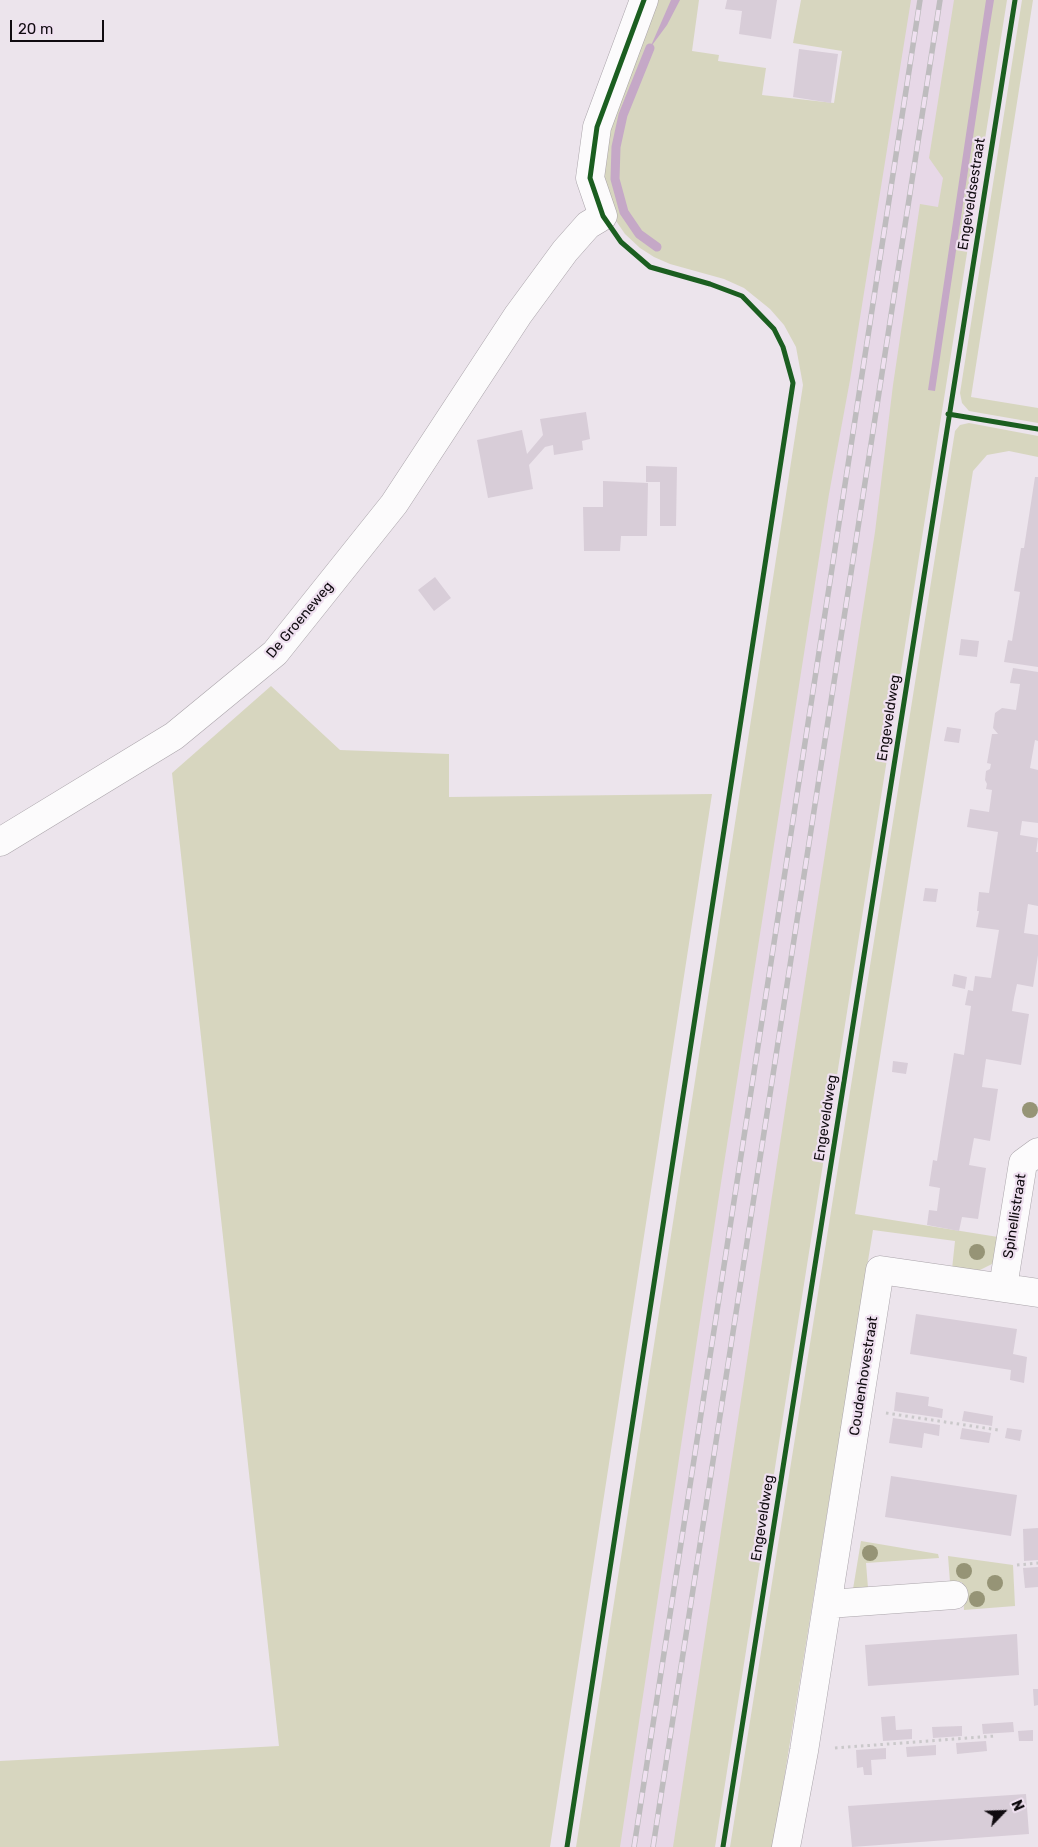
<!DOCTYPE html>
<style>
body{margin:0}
#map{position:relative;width:1038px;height:1847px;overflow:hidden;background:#ece4ec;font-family:Rubik,sans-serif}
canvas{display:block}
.north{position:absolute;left:978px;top:1787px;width:50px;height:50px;-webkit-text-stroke:4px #efe0f0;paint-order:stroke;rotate:66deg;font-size:14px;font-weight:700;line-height:20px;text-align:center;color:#100b10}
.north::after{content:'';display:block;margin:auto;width:18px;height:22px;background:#100b10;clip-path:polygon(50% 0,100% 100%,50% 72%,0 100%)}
.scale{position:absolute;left:10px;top:20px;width:94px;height:22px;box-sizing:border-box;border:2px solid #100b10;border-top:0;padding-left:6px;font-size:15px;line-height:18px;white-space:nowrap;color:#100b10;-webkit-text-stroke:4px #efe0f0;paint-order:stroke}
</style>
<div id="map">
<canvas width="1038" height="1847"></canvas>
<div class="north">N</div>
<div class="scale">20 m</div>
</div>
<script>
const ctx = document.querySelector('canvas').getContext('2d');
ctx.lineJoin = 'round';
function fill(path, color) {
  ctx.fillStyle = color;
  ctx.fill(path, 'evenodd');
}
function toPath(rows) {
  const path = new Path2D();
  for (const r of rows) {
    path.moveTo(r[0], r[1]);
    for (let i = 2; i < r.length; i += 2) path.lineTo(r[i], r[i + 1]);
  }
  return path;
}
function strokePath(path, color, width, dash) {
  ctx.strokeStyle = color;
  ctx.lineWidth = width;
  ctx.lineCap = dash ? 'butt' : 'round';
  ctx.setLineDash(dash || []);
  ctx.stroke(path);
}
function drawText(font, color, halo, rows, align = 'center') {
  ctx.font = font + ' Rubik,sans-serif';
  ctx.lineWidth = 4.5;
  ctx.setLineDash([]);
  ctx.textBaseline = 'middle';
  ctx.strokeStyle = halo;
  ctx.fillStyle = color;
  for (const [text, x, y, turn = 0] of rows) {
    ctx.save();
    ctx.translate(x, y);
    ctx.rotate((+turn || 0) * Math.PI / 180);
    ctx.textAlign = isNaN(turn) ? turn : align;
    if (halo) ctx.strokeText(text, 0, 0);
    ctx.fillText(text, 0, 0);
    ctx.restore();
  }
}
fill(toPath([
 [893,0,986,0,706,1847,589,1847]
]), '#e7d8e7');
fill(toPath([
 [652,0,699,0,692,51,719,55,718,61,766,68,762,95,834,103,842,51,793,43,801,0,911,0,850,380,829,494,718,1202,620,1847,576,1847,803,385,796,347,784,325,770,309,744,288,724,279,670,264,654,257,640,248,625,234,614,218,602,174,603,139],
 [954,0,1007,0,715,1847,673,1847,786,1104,875,532,893,385,920,204,938,207,943,178,929,158],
 [1022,0,1033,0,971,397,1038,408,1038,423,969,411,962,403,960,393],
 [969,423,1038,436,1038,457,1009,451,987,455,973,471,855,1214,998,1237,996,1258,992,1264,980,1270,952,1269,955,1241,873,1230,773,1847,730,1847,955,431,960,425],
 [271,686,340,750,449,754,449,797,712,794,550,1847,0,1847,0,1761,279,1746,172,773],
 [861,1541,938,1554,939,1558,866,1563,868,1588,853,1589],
 [948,1556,1013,1565,1015,1606,964,1610,962,1582,950,1582]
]), '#d7d6bf');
fill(toPath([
 [671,0,680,0,667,25,650,48],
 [986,0,994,0,988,37,935,391,928,390]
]), '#c5a8c7');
strokePath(toPath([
 [650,48,623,115,616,147,615,179,624,212,639,234,657,247]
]), '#c5a8c7', 9);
fill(toPath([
 [727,0,777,0,771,39,739,34,742,11,725,9],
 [799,49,838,54,831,103,793,97],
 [586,412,590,439,582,441,583,450,554,455,553,445,545,447,529,465,533,489,488,498,477,440,522,430,527,454,543,435,540,419],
 [646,466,677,467,676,526,660,526,660,482,646,482],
 [1035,477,1038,477,1038,667,1004,662,1008,640,1012,641,1020,592,1014,591,1021,548,1024,548],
 [603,481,648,483,647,536,621,536,620,551,584,551,583,507,603,507],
 [435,577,451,598,434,611,418,590],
 [961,639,979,641,977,657,959,655],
 [1013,668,1038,672,1038,741,1035,740,1030,768,1038,770,1038,823,1022,821,1020,835,1038,838,1036,852,1038,852,1038,906,1028,904,1024,933,1038,935,1038,955,1033,987,1017,984,1014,998,1012,1011,1029,1014,1021,1065,986,1059,982,1087,998,1089,990,1141,974,1138,969,1165,986,1168,978,1219,962,1217,959,1231,927,1225,929,1210,937,1211,940,1188,929,1186,933,1160,937,1161,954,1053,964,1055,971,1006,965,1005,968,990,973,991,975,976,991,978,999,930,976,927,979,911,977,911,979,892,989,893,998,832,967,827,970,809,989,812,992,790,986,789,987,784,985,780,986,771,990,769,991,764,987,763,992,734,998,734,993,728,995,713,1002,708,1016,710,1020,684,1010,683],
 [947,727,961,729,959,743,944,741],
 [925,888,938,889,936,902,923,901],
 [954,974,967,977,965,989,952,986],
 [893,1061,908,1063,906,1074,892,1072],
 [916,1314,1017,1329,1013,1354,1027,1357,1024,1383,1010,1380,1011,1370,910,1354],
 [896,1392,929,1397,928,1406,943,1409,942,1418,894,1411],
 [964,1411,993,1416,992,1426,962,1421],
 [893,1418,940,1425,939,1436,924,1433,922,1448,889,1443],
 [962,1428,991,1433,989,1443,960,1439],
 [1007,1428,1022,1430,1020,1441,1005,1438],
 [891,1476,1017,1495,1011,1536,885,1517],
 [1038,1528,1038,1560,1024,1561,1023,1529],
 [1038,1567,1038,1587,1025,1588,1023,1568],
 [1017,1634,1019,1675,868,1686,865,1645],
 [1033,1689,1038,1689,1038,1705,1034,1706],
 [895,1716,896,1730,912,1729,912,1739,883,1741,881,1717],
 [1013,1722,1014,1732,983,1734,982,1724],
 [962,1726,962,1736,933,1738,932,1727],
 [1033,1730,1033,1741,1019,1741,1018,1731],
 [986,1741,987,1751,957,1754,956,1743],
 [936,1745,936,1755,907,1757,906,1747],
 [886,1748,886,1759,871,1760,872,1775,864,1775,863,1767,857,1768,856,1750],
 [1026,1794,1029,1834,852,1847,848,1806]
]), '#d8cdd8');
const minor = toPath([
 [0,842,174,736,275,653,394,504,518,315,565,251,588,225,603,216,590,178,597,127,644,0],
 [1003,1287,1023,1163,1038,1152],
 [828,1604,954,1595],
 [786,1847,804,1751,880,1270,1038,1293]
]);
strokePath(minor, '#aaa4aa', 29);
strokePath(toPath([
 [886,1413,998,1430],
 [1017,1565,1038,1563],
 [835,1748,995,1736]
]), '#cac8ca', 3, [2.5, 4]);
strokePath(minor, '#fcfbfc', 28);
const rail = toPath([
 [634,1847,920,0],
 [653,1847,940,0]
]);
strokePath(rail, '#bebcbe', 5.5);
strokePath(rail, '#efe0f0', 4, [11]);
strokePath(toPath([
 [948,414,1038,429],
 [567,1847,793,383,783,347,774,329,742,296,710,284,650,267,621,242,603,216,590,178,597,127,644,0],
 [723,1847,1015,0]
]), '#1b5e20', 5);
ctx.fillStyle = '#969476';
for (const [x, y] of [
 [1030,1110],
 [977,1252],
 [870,1553],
 [964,1571],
 [995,1583],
 [977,1599]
]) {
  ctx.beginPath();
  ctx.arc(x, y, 8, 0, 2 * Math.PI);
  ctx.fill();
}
drawText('14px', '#100b10', '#efe0f0', [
 ["Engeveldsestraat",972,194,-81],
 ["De Groeneweg",300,620,-50],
 ["Engeveldweg",889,718,-81],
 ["Engeveldweg",826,1118,-81],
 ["Spinellistraat",1015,1216,-81],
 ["Coudenhovestraat",864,1376,-81],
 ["Engeveldweg",763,1518,-81]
]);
</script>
